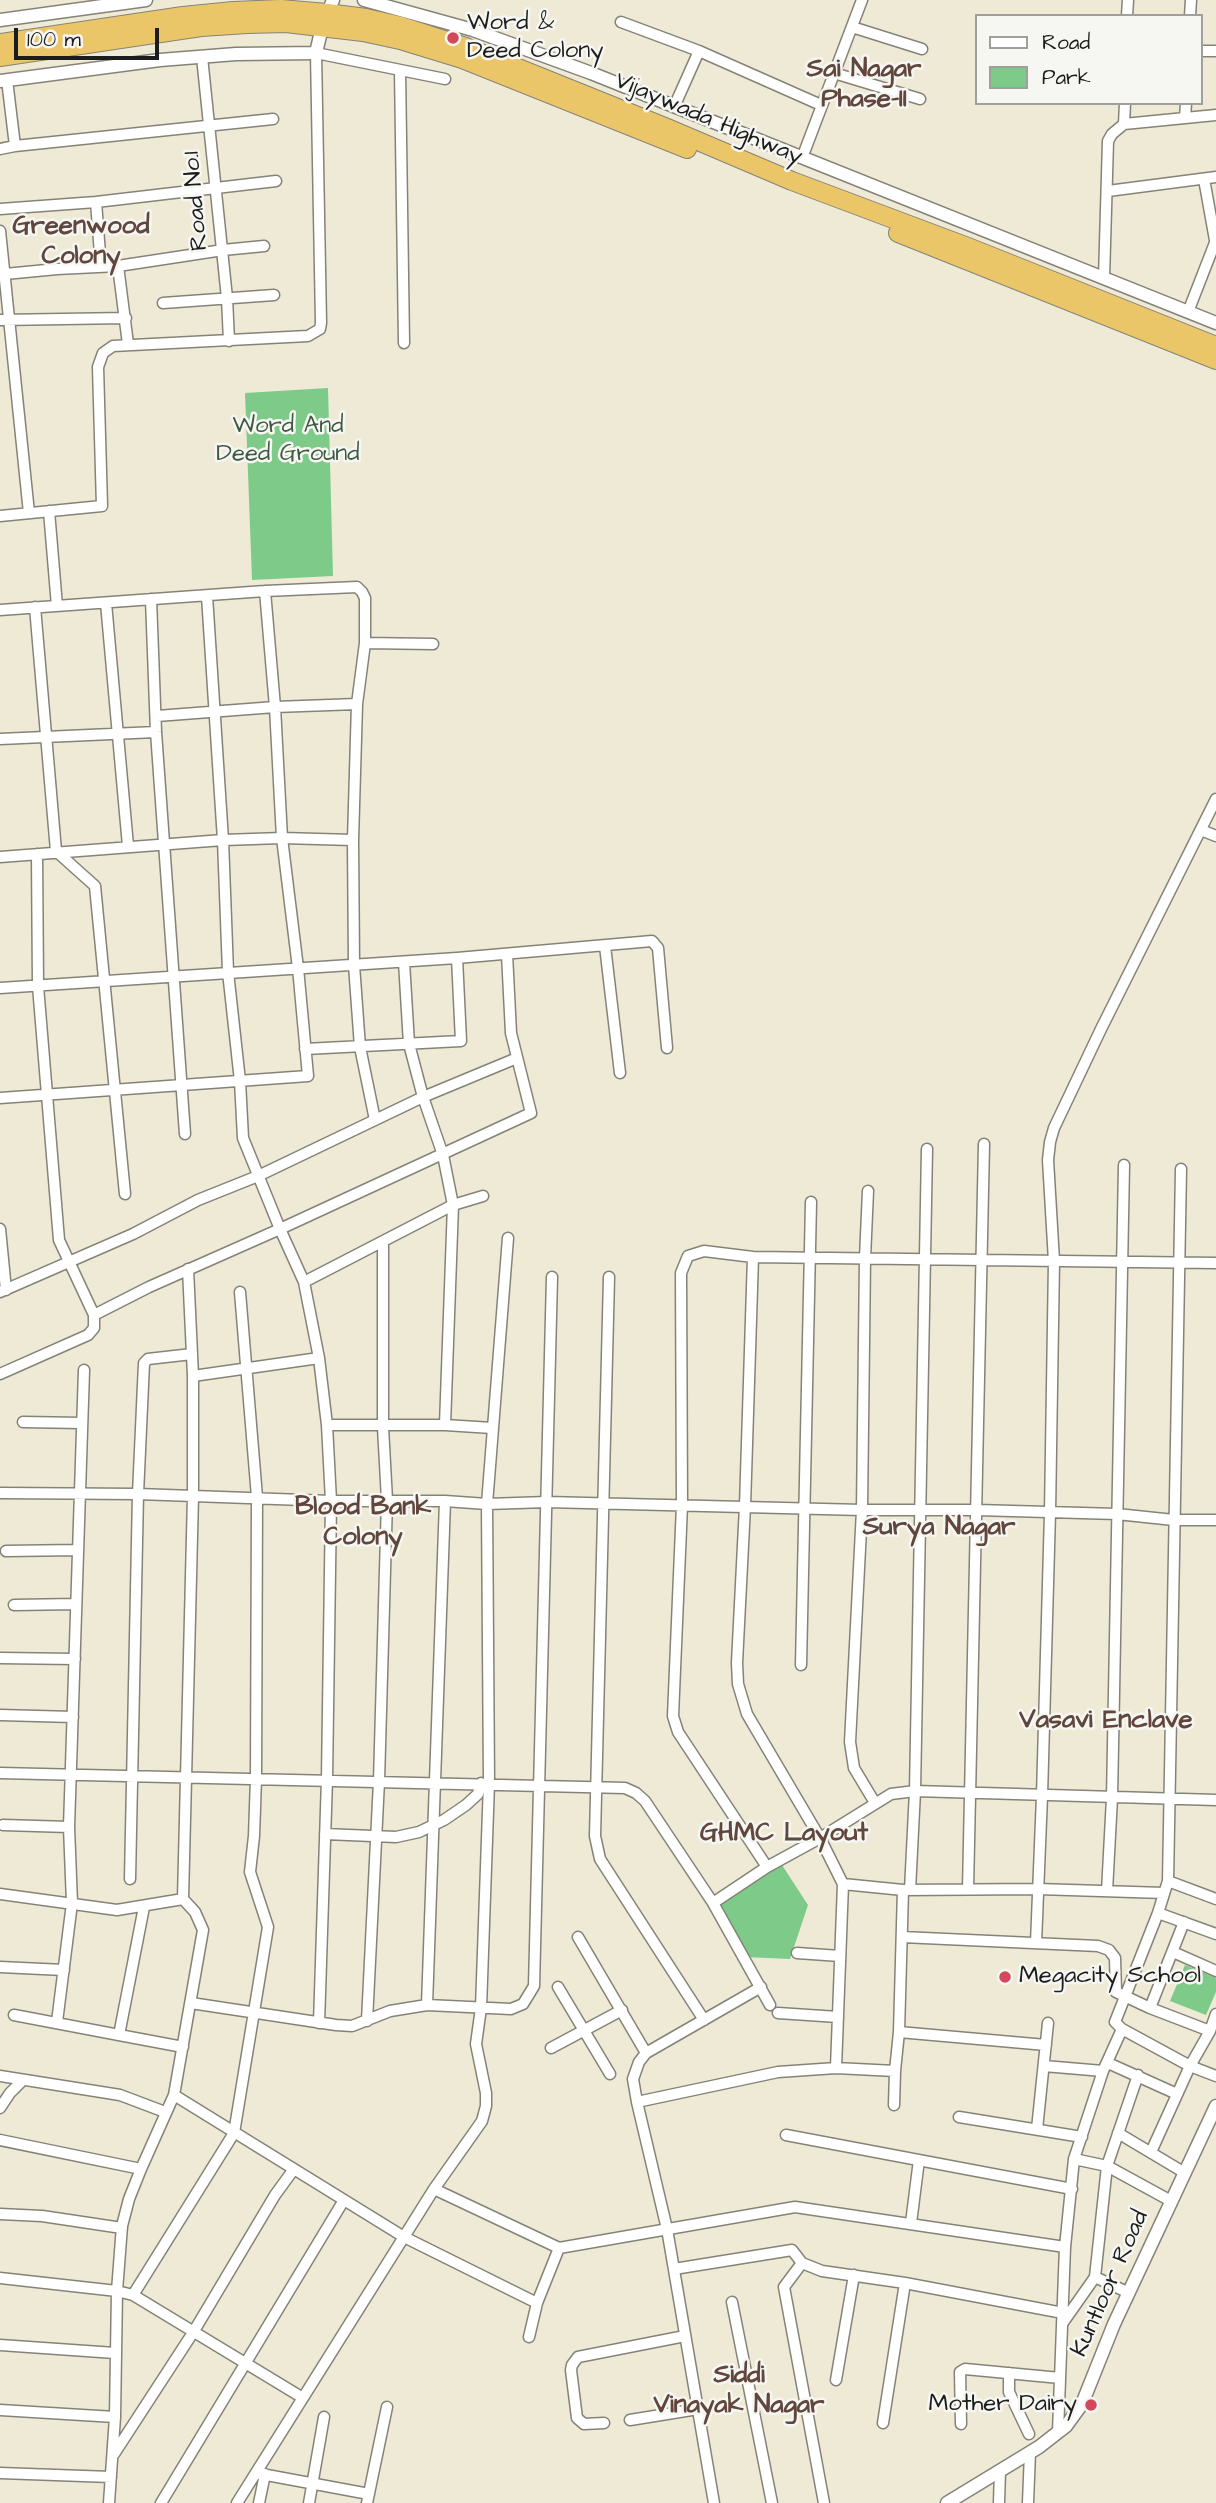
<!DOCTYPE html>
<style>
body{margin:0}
#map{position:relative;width:1216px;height:2503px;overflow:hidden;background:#eeead5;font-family:"Architects Daughter",sans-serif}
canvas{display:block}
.legend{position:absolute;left:975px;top:14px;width:228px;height:91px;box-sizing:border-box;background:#f6f6f2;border:2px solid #9f9f9c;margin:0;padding:9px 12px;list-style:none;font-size:21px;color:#1c1c1c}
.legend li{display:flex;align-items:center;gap:14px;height:35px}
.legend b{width:35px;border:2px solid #9f9f9c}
.scale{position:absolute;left:14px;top:28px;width:145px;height:32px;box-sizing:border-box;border:4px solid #1c1c1c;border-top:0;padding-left:9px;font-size:21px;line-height:24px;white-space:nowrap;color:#1c1c1c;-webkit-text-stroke:5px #f6f6f2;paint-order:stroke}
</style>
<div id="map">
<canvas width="1216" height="2503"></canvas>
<ul class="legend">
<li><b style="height:9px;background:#fff"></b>Road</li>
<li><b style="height:19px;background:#7ecb89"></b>Park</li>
</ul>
<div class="scale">100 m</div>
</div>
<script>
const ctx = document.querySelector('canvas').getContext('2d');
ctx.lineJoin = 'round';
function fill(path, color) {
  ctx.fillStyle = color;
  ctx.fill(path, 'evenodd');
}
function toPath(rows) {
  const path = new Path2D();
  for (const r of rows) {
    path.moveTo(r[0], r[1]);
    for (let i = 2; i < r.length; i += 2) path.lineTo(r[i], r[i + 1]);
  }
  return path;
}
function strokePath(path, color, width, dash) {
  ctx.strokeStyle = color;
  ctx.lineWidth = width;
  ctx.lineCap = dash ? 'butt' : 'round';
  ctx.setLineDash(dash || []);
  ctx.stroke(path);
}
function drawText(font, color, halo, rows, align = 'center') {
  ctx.font = font + ' "Architects Daughter",sans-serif';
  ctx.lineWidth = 5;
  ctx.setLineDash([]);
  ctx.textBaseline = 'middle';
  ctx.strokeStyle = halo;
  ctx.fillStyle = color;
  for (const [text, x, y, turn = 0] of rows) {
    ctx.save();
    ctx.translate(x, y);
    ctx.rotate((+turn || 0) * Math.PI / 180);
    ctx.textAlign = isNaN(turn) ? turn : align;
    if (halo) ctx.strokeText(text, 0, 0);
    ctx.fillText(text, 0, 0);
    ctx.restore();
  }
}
fill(toPath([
 [328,388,333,576,252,580,245,393],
 [782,1865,808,1905,790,1959,744,1957,720,1904],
 [1185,1965,1216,1978,1216,1992,1206,2015,1170,2001]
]), '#7ecb89');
const minor = toPath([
 [1127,16,1128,0],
 [1190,16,1191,0],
 [621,22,699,51],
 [852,27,922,49],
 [1200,51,1216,51],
 [202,57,227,298,229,341],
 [400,70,404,343],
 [834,73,920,99],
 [674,107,699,51,821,105],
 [1185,118,1216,115],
 [1124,124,1185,118,1186,103],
 [15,146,273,119],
 [0,149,15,146,7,80],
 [802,158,862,0],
 [1204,179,1215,240],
 [1108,191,1216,177],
 [96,202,101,267],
 [0,209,96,202,276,181],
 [0,231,29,513],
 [118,266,128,344],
 [5,274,57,269,118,266,223,250,264,246],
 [1104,278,1108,141,1112,134,1124,124,1125,103],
 [163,303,274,295],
 [1188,312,1216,240],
 [0,320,126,318],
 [49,511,57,606],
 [0,516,102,506,98,367,103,353,113,346,308,336,320,329,321,323,316,53,445,79],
 [151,599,156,732,185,1134],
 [106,603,128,846],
 [35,607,56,851,95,886,125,1194],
 [0,610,265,591,357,587,362,592,365,598,365,643,357,704,353,840,354,965,360,1047,375,1120],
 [365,643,433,644],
 [157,716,275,707,357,704],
 [0,739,156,732],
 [1201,830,1216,836],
 [37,854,38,986,59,1240,94,1315,149,1287,280,1229,243,1138,240,1081,228,972,223,840,207,596],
 [0,857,223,840,282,838,353,840],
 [605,946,620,1073],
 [404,962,409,1044,423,1097,517,1058],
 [0,988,457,958,652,941,658,948,667,1048],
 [305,1049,461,1041,457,958],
 [0,1098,308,1076,298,968,282,838,275,707,265,591],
 [927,1149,915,1791,1216,1800],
 [1181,1169,1168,1881,1158,1913,1115,2022,1122,2029,1190,2066,1216,2076],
 [868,1191,865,1258,862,1510,850,1742,854,1768,875,1803],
 [0,1229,6,1290],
 [753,1257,745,1506,737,1663,738,1684,747,1714,820,1838,843,1884],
 [609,1277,595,1836,600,1859,704,2020],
 [304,1282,453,1205,483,1196],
 [0,1292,133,1234,198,1200,258,1176,423,1097,443,1155,453,1205,445,1425,492,1428],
 [0,1374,88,1335,94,1328,94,1315],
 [193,1376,319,1358],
 [23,1422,82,1423],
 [327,1425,445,1425],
 [0,1493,138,1494,331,1501,445,1501,487,1504,547,1502,862,1510,977,1510,1117,1514,1174,1520,1216,1520],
 [445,1501,427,2005,511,2009,523,2004,534,1986,552,1277],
 [6,1551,78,1550],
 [14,1605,76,1604],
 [0,1658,75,1659],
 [801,1665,811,1202],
 [0,1715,73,1717],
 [0,1773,625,1788,636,1793,645,1801,713,1903,770,2005],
 [3,1825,69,1827],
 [325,1834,396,1837,419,1832,444,1820,466,1805,478,1794,481,1783],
 [767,1867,678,1732,673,1716,682,1505,681,1273,688,1256,704,1251,753,1257,1216,1263],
 [130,1879,138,1494,144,1363,148,1359,192,1354],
 [1168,1881,1216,1899],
 [968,1889,984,1144],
 [1107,1891,1112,1798,1124,1165],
 [0,1894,117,1910,183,1899],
 [713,1903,767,1867,820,1838,891,1794,915,1791,910,1890],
 [144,1907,119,2035,183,2047],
 [1158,1913,1216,1934],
 [578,1937,646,2053],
 [902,1937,1098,1946,1109,1950,1115,1958,1116,1992,1150,2008,1210,2031],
 [1036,1943,1042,1796,1050,1513,1054,1261,1048,1160,1050,1142,1054,1128,1101,1029,1216,799],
 [1173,1952,1216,1971],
 [797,1953,840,1956],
 [0,1967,64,1970],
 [558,1987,610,2074],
 [191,2003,336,2025,352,2026,390,2011,427,2005],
 [1150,2008,1184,1922],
 [778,2013,838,2017],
 [14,2015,119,2035],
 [367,2021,379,1781,387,1500,383,1427,383,1242],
 [57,2022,72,1903,69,1827,84,1370],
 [319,2023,327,1779,331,1501,327,1425,319,1358,304,1282,280,1229,531,1113,511,1033,507,954],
 [899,2032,1046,2045],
 [551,2048,622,2010],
 [1108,2063,1177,2094],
 [1044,2066,1103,2071],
 [836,2068,843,1884,903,1890],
 [0,2076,120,2095,165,2112],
 [174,2095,404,2237,537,2303],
 [637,2102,633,2079,639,2062,646,2053,761,1987],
 [894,2105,895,2071],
 [0,2108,10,2093,22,2081],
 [959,2117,1082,2137],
 [1037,2129,1048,2023],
 [1118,2133,1185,2173],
 [786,2135,1072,2189],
 [0,2140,141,2169],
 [1151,2152,1190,2066,1210,2031,1216,2014],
 [1074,2159,1107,2166,1171,2201],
 [434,2189,559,2248,795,2207,1065,2247],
 [0,2214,42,2216,122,2228],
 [911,2223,919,2160],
 [802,2263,784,2287,824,2503],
 [674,2269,792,2250,802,2263,822,2271,905,2283,1063,2313],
 [0,2278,117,2291,133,2295,303,2398],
 [1129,2293,1095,2277,1107,2166,1138,2075],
 [133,2295,234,2133,268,1927,250,1872,254,1836,256,1778,257,1497,240,1292],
 [732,2302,772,2503],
 [1062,2324,1095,2277],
 [529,2337,537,2303,559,2248],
 [0,2345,115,2353],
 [1009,2373,1009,2392,1029,2434],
 [836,2380,854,2275],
 [0,2410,115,2417],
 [630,2420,698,2409],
 [604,2423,584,2424,577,2418,571,2370,572,2365,578,2357,685,2336],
 [883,2423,905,2283],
 [961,2424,960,2372,965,2369,1060,2378],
 [1058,2432,1065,2247,1074,2159,1103,2071,1122,2029],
 [114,2454,194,2331,275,2195,294,2169],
 [0,2473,111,2477],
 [256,2473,369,2494],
 [109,2503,115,2417,117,2291,122,2226,129,2199,141,2169,174,2095,203,1930,195,1912,183,1899,193,1496,193,1376,188,1269],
 [161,2503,344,2200],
 [237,2503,434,2189,482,2121,486,2106,486,2093,476,2044,481,2008,489,1783,487,1504,508,1238],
 [259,2503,265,2474],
 [309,2503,324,2417],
 [367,2503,387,2407],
 [714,2503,667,2229,637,2102,778,2072,836,2068,895,2071,899,2032,903,1890,1038,1889,1164,1893],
 [999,2503,1000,2470],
 [1028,2503,1030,2452]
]);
const tertiary = toPath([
 [364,0,473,30,591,73,1216,323],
 [0,20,146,0],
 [0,81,160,60,236,54,316,53,322,27,333,0],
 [947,2503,1039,2447,1066,2426,1082,2404,1114,2324,1216,2106]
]);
const trunk = toPath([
 [0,43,183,16,233,11,281,9,327,13,366,18,401,26,466,47,665,127,792,181,968,247,1216,346],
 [0,57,201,27,247,24,286,23,363,32,400,40,462,59,687,149],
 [898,233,1216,360]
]);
strokePath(minor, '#858378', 13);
strokePath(tertiary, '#858378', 15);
strokePath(trunk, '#858378', 20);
strokePath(minor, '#fff', 10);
strokePath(tertiary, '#fff', 12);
strokePath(trunk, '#ebc669', 18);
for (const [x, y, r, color] of [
 [453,38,7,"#d1495b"],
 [1005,1977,7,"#d1495b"],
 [1091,2405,7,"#d1495b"]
]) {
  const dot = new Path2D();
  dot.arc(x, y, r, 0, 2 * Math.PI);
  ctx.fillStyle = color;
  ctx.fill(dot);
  strokePath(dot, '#f6f6f2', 2.5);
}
drawText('24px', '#1c1c1c', '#f6f6f2', [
 ["Word &",467,24],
 ["Deed Colony",467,52],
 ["Megacity School",1019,1977],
 ["Mother Dairy",1077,2405,"right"]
], 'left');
drawText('24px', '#1c1c1c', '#f6f6f2', [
 ["Vijaywada Highway",708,120,23],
 ["Road No.1",197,201,-95],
 ["Kuntloor Road",1111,2284,-66]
]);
drawText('24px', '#3e5942', '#f6f6f2', [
 ["Word And",288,427],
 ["Deed Ground",288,455]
]);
drawText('bold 26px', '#60463c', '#f6f6f2', [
 ["Sai Nagar",864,71],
 ["Phase-II",864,101],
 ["Greenwood",81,228],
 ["Colony",81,258],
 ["Blood Bank",363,1509],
 ["Colony",363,1539],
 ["Surya Nagar",939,1529],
 ["Vasavi Enclave",1106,1722],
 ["GHMC Layout",784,1835],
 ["Siddi",739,2377],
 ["Vinayak Nagar",739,2407]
]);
</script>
